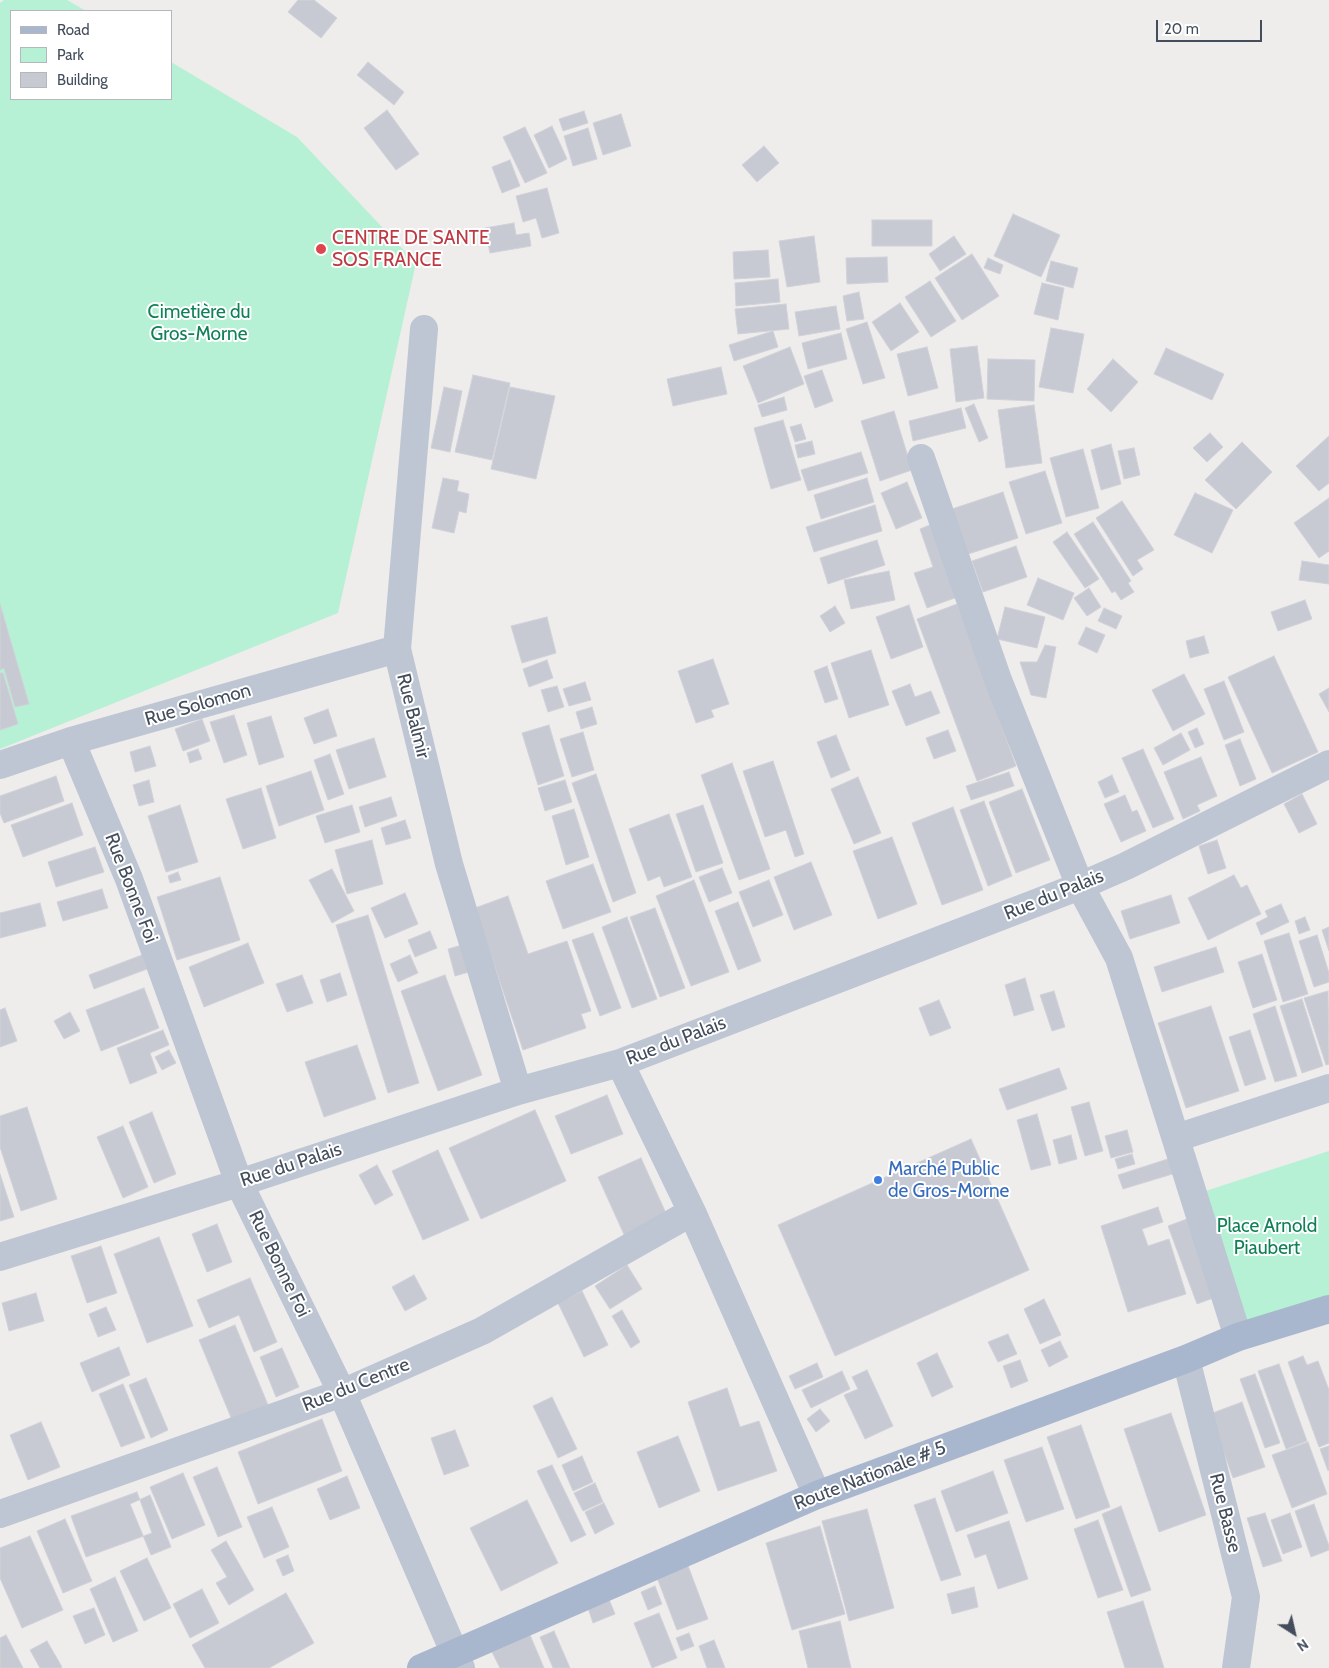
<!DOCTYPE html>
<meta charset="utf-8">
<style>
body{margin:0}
#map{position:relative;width:1329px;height:1668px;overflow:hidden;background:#efecec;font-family:Cabin,sans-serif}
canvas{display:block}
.legend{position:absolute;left:10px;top:10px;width:162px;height:90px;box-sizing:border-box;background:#fff;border:1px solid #b4b8bd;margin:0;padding:6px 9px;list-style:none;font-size:15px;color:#434d5b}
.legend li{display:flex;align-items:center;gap:10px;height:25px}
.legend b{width:25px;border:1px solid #b4b8bd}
.north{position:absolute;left:1269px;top:1608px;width:50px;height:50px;-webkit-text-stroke:4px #fff;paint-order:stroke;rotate:145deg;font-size:14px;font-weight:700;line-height:20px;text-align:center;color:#434d5b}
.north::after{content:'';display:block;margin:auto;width:18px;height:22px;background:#434d5b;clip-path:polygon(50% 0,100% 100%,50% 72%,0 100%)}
.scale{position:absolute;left:1156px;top:20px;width:106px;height:22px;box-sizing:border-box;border:2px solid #434d5b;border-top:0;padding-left:6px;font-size:15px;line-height:18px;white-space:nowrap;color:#434d5b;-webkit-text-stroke:4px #fff;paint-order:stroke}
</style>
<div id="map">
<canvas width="1329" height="1668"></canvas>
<ul class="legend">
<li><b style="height:6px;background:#a9b7ce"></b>Road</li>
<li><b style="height:14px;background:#b6f1d5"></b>Park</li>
<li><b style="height:14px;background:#c8cad3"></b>Building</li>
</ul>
<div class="north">N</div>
<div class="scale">20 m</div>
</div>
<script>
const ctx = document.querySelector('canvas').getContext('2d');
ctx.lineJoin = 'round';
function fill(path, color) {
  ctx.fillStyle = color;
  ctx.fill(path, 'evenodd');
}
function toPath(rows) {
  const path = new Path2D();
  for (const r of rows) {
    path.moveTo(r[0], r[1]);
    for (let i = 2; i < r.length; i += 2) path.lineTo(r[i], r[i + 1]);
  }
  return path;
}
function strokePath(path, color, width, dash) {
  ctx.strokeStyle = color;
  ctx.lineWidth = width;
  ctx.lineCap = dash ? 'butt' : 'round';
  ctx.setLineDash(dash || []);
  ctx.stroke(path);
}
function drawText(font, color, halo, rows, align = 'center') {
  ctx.font = font + ' Cabin,sans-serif';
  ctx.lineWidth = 4;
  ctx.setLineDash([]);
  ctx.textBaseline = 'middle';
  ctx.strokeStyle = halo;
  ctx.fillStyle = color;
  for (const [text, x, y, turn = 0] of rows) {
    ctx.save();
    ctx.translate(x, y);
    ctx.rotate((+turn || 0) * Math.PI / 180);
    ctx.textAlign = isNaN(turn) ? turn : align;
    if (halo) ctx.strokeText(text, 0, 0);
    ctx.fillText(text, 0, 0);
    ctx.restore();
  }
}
fill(toPath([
 [4,0,67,0,86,11,11,11,11,99,171,99,171,62,297,137,416,263,338,613,0,749,0,3],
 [1329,1151,1329,1311,1235,1343,1190,1196]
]), '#b6f1d5');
const building = toPath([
 [298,0,314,0,337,18,321,38,288,12,298,0],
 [368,62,404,92,394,105,357,75,368,62],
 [387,110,419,154,396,170,364,128,387,110],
 [584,111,588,123,563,131,559,119,584,111],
 [621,114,631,146,603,155,593,123,621,114],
 [552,126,567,159,549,168,534,135,552,126],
 [525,127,547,173,525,183,503,137,525,127],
 [588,128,597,159,573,166,564,136,588,128],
 [764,146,779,163,757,182,742,165,764,146],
 [510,160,520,186,502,193,492,167,510,160],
 [547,188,559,233,542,238,536,218,523,222,516,196,547,188],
 [1013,214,1060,235,1041,277,994,256,1013,214],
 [872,220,932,220,932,246,872,246,872,220],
 [514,223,516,235,529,233,531,246,490,253,485,228,514,223],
 [814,236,820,282,787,287,779,241,814,236],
 [954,236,966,254,940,271,929,254,954,236],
 [768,250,770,277,734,279,733,252,768,250],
 [972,254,999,296,962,320,935,278,972,254],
 [887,257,888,282,847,284,846,258,887,257],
 [988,258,1003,265,1000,274,984,268,988,258],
 [1051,261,1078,268,1073,288,1046,281,1051,261],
 [778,279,780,302,736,306,735,283,778,279],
 [930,281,956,321,931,337,905,297,930,281],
 [1042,283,1064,288,1058,320,1034,314,1042,283],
 [859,292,864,319,847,321,843,296,859,292],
 [900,303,919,332,891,351,872,322,900,303],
 [786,304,789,329,738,334,735,309,786,304],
 [836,306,840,329,799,336,795,312,836,306],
 [867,322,885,378,863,384,846,329,867,322],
 [1051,328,1084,334,1073,393,1039,387,1051,328],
 [773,331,778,347,734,361,729,345,773,331],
 [841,333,847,359,808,369,802,343,841,333],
 [977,346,984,398,956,402,950,349,977,346],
 [790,347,804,384,758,403,743,366,790,347],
 [927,347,938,388,908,396,897,354,927,347],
 [1166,348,1224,374,1212,400,1154,374,1166,348],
 [988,359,1035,360,1034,401,987,399,988,359],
 [1113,359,1138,382,1111,412,1087,389,1113,359],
 [721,367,727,394,673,406,667,379,721,367],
 [822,370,833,401,815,408,804,376,822,370],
 [473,375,510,383,492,460,455,452,473,375],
 [444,387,462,391,450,452,431,448,444,387],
 [510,387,555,396,536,479,491,469,510,387],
 [784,397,787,410,762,417,758,405,784,397],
 [974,404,988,438,979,442,965,408,974,404],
 [1034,405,1042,463,1006,468,998,410,1034,405],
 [961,408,966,428,913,441,909,421,961,408],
 [894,411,912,470,880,481,861,421,894,411],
 [783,420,801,480,771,489,754,428,783,420],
 [801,424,806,439,795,442,790,427,801,424],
 [1210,433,1223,447,1207,462,1193,448,1210,433],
 [1329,436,1329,483,1319,491,1296,466,1329,436],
 [812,441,815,454,798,458,795,445,812,441],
 [1242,442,1272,472,1236,509,1205,480,1242,442],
 [1111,444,1121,484,1101,490,1091,450,1111,444],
 [1134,448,1140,475,1124,479,1118,451,1134,448],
 [1083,449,1099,508,1066,517,1050,458,1083,449],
 [861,452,868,473,808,491,801,470,861,452],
 [1045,471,1062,523,1026,534,1009,482,1045,471],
 [443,478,459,481,457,491,469,494,466,513,459,511,454,533,432,528,443,478],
 [867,478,874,502,821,519,814,495,867,478],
 [907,482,922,518,896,529,881,493,907,482],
 [1003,492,1018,538,962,556,946,511,1003,492],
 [1195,493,1233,510,1212,553,1174,535,1195,493],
 [1329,498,1329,551,1319,558,1294,523,1329,498],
 [1122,501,1154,550,1137,560,1143,569,1133,576,1096,518,1122,501],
 [875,505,882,531,814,552,806,527,875,505],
 [937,522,963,595,927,608,914,573,933,567,920,529,937,522],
 [1093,522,1131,581,1128,583,1134,592,1121,600,1115,591,1112,593,1074,534,1093,522],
 [1067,532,1099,579,1085,588,1053,542,1067,532],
 [877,540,885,565,828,584,820,558,877,540],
 [1016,546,1027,577,983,592,972,561,1016,546],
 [1302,561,1329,565,1329,584,1299,580,1302,561],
 [889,571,895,600,851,609,844,580,889,571],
 [1038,578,1074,593,1063,620,1027,605,1038,578],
 [1089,588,1101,607,1087,616,1074,598,1089,588],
 [1305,600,1312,619,1278,631,1271,612,1305,600],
 [0,604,29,704,15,707,4,668,0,670,0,604],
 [957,604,1016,766,977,781,917,619,957,604],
 [909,605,923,647,891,659,876,617,909,605],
 [835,606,845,623,830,632,820,616,835,606],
 [1005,607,1045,617,1037,648,997,639,1005,607],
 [1104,608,1122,616,1116,629,1098,621,1104,608],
 [547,617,556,653,522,663,511,626,547,617],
 [1086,627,1105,635,1097,653,1078,644,1086,627],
 [1204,636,1209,653,1190,658,1186,641,1204,636],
 [1045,645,1056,647,1046,698,1031,695,1020,662,1037,662,1045,645],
 [871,650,889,705,849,718,831,663,871,650],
 [1274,656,1318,752,1272,773,1228,677,1274,656],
 [713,659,729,704,711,710,714,717,696,723,678,671,713,659],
 [547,660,553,678,529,687,523,669,547,660],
 [827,666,838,699,825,703,814,671,827,666],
 [0,673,3,673,18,724,0,730,0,673],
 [1184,674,1205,714,1173,731,1152,690,1184,674],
 [1224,681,1244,732,1224,740,1204,689,1224,681],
 [585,682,591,700,569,706,563,689,585,682],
 [910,684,915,697,931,691,940,713,906,726,892,691,910,684],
 [557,686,564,707,548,712,541,690,557,686],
 [1329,688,1329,712,1319,694,1329,688],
 [592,707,597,724,581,729,576,712,592,707],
 [328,709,337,736,314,744,304,718,328,709],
 [234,715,247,755,224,763,210,722,234,715],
 [271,716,284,757,259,765,247,723,271,716],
 [202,719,210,741,183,751,175,729,202,719],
 [549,725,564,776,538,785,522,733,549,725],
 [1197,728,1204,744,1195,748,1188,732,1197,728],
 [948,730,956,751,934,759,926,738,948,730],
 [583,732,594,770,572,777,560,739,583,732],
 [1181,733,1190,750,1163,765,1154,748,1181,733],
 [836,735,850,770,831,778,817,742,836,735],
 [374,738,386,777,349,789,336,750,374,738],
 [1240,739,1256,779,1240,786,1225,745,1240,739],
 [150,746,156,766,135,772,130,752,150,746],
 [198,749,202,759,190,763,187,753,198,749],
 [1143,749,1174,819,1153,828,1122,758,1143,749],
 [330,754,344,794,328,800,314,760,330,754],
 [1201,757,1217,796,1197,805,1200,811,1183,819,1164,772,1201,757],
 [773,761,804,854,795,857,786,830,765,837,743,771,773,761],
 [732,763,770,869,739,880,701,775,732,763],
 [311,771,324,810,279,826,266,786,311,771],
 [1009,772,1014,786,971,800,966,786,1009,772],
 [596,774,636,893,613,902,572,783,596,774],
 [1112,775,1119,792,1105,798,1098,782,1112,775],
 [56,776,64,801,4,823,0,813,0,796,56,776],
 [858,777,881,833,854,844,831,789,858,777],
 [149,780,154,802,139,806,133,785,149,780],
 [565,780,572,802,545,811,538,788,565,780],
 [261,788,276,838,243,849,226,799,261,788],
 [1022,789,1050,860,1016,873,989,802,1022,789],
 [1302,794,1317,824,1299,833,1284,804,1302,794],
 [1125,795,1132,812,1137,810,1146,831,1121,842,1104,804,1125,795],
 [391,797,397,816,365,827,359,807,391,797],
 [984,801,1012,876,988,886,960,810,984,801],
 [72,803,83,835,23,857,11,825,72,803],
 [180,805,198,862,166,872,148,816,180,805],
 [352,805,360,832,325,843,316,816,352,805],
 [703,805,723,863,696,872,676,814,703,805],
 [953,807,983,890,942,905,912,823,953,807],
 [574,809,589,857,566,865,552,816,574,809],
 [669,814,692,877,664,887,660,876,648,881,629,829,669,814],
 [405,820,411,838,386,845,381,828,405,820],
 [892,837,917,904,878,919,853,851,892,837],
 [372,840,383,884,347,894,335,850,372,840],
 [1217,840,1226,868,1208,874,1199,846,1217,840],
 [95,847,104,872,56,887,48,862,95,847],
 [811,862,832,915,794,930,774,877,811,862],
 [593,864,611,912,563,929,546,881,593,864],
 [722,868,732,893,709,902,699,877,722,868],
 [332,869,354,911,332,923,309,880,332,869],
 [178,872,181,880,170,883,168,876,178,872],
 [1234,875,1241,888,1247,885,1261,914,1208,940,1188,898,1234,875],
 [220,877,240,940,177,960,157,897,220,877],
 [694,880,729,972,691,986,656,896,694,880],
 [769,880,783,915,753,927,739,892,769,880],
 [102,889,108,908,63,921,57,902,102,889],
 [405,893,418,924,385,938,371,908,405,893],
 [1171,895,1180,923,1130,939,1121,911,1171,895],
 [508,896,528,954,567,941,591,1011,581,1014,586,1028,523,1050,475,908,508,896],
 [738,902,761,961,738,970,715,911,738,902],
 [40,903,46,926,0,938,0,913,40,903],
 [1281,904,1289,922,1261,935,1256,923,1268,917,1265,911,1281,904],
 [655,908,685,988,660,997,630,917,655,908],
 [368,915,419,1083,388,1093,336,925,368,915],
 [627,917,657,999,632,1008,602,927,627,917],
 [1305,917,1310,930,1299,934,1295,921,1305,917],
 [1329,927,1329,951,1322,930,1329,927],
 [430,931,437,948,415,957,408,940,430,931],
 [593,933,621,1008,600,1016,572,940,593,933],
 [1289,933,1308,994,1283,1002,1264,941,1289,933],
 [1317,935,1329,973,1329,982,1314,987,1299,941,1317,935],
 [248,943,264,983,204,1007,189,967,248,943],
 [462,945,469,972,455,976,448,949,462,945],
 [1216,947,1224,972,1162,992,1154,967,1216,947],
 [1262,954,1277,1000,1253,1008,1238,962,1262,954],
 [142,955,147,969,94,989,89,975,142,955],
 [410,955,418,973,398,982,390,964,410,955],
 [340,973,347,995,327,1002,320,980,340,973],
 [302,975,313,1003,287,1012,276,984,302,975],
 [445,975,482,1075,438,1091,401,991,445,975],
 [1025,978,1034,1010,1014,1016,1005,985,1025,978],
 [144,988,159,1028,101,1051,86,1010,144,988],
 [1054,991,1065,1027,1052,1031,1040,995,1054,991],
 [1328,991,1329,1064,1326,1065,1304,998,1328,991],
 [1302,999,1323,1066,1302,1073,1280,1006,1302,999],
 [939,1000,951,1028,930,1036,919,1008,939,1000],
 [1211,1006,1239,1091,1186,1108,1158,1023,1211,1006],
 [1275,1006,1297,1076,1275,1082,1253,1014,1275,1006],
 [5,1008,17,1041,0,1047,0,1010,5,1008],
 [70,1012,80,1031,64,1039,54,1021,70,1012],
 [163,1030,169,1045,150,1053,157,1073,130,1084,117,1048,163,1030],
 [1250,1030,1266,1079,1245,1086,1229,1037,1250,1030],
 [357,1045,376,1099,324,1117,305,1062,357,1045],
 [169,1050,176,1063,162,1070,155,1057,169,1050],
 [1059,1068,1067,1089,1007,1110,999,1089,1059,1068],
 [607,1095,623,1134,571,1154,555,1116,607,1095],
 [1089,1102,1103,1151,1085,1156,1071,1107,1089,1102],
 [27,1107,57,1199,21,1211,0,1147,0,1116,27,1107],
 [535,1110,566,1181,481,1219,449,1148,535,1110],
 [152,1112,176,1174,154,1183,129,1122,152,1112],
 [1037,1114,1051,1165,1031,1170,1017,1120,1037,1114],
 [123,1126,148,1187,123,1198,97,1137,123,1126],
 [1127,1130,1133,1152,1111,1158,1105,1136,1127,1130],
 [1071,1135,1077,1159,1059,1164,1053,1140,1071,1135],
 [971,1139,1029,1270,835,1356,778,1225,971,1139],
 [438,1150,469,1220,423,1240,392,1171,438,1150],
 [1132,1154,1135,1164,1118,1169,1115,1159,1132,1154],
 [1174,1157,1179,1172,1123,1189,1118,1175,1174,1157],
 [641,1158,669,1220,626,1239,598,1177,641,1158],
 [377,1165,393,1195,375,1205,359,1175,377,1165],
 [0,1174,14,1217,0,1221,0,1174],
 [1158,1207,1163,1222,1142,1229,1148,1246,1169,1239,1186,1294,1128,1312,1101,1226,1158,1207],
 [1187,1219,1216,1297,1197,1304,1168,1226,1187,1219],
 [217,1224,232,1262,207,1272,192,1234,217,1224],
 [159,1237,193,1326,147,1343,114,1254,159,1237],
 [101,1246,117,1293,87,1303,71,1256,101,1246],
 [627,1265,642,1289,610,1309,595,1286,627,1265],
 [414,1275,427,1299,405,1311,392,1287,414,1275],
 [250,1278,277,1342,254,1352,239,1315,209,1328,197,1300,250,1278],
 [582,1291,608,1345,584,1357,558,1303,582,1291],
 [36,1293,44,1321,9,1331,2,1303,36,1293],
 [1044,1299,1061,1335,1040,1344,1024,1309,1044,1299],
 [106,1307,116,1330,98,1337,89,1314,106,1307],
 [622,1310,640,1342,631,1348,612,1316,622,1310],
 [235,1325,268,1405,232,1420,199,1340,235,1325],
 [1008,1334,1017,1354,998,1362,988,1342,1008,1334],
 [1060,1341,1068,1357,1049,1367,1041,1350,1060,1341],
 [119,1347,130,1375,92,1392,80,1363,119,1347],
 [282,1348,299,1387,276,1397,260,1357,282,1348],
 [937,1353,953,1387,932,1397,917,1363,937,1353],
 [1303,1356,1307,1365,1318,1361,1329,1390,1329,1443,1319,1447,1288,1362,1303,1356],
 [1020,1360,1028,1381,1011,1388,1003,1366,1020,1360],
 [817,1363,823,1377,795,1389,789,1376,817,1363],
 [1279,1364,1307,1441,1286,1449,1258,1371,1279,1364],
 [867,1370,893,1426,865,1439,844,1395,858,1389,852,1377,867,1370],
 [842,1371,850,1389,811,1408,802,1390,842,1371],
 [1255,1374,1280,1443,1265,1448,1240,1379,1255,1374],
 [146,1378,168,1430,151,1438,129,1385,146,1378],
 [123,1384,145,1438,121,1447,99,1394,123,1384],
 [727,1388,740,1427,759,1421,777,1471,718,1491,688,1402,727,1388],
 [552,1397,577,1449,558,1458,533,1406,552,1397],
 [1242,1402,1265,1467,1233,1478,1210,1414,1242,1402],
 [820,1409,830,1421,816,1432,807,1419,820,1409],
 [1171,1413,1206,1515,1159,1532,1124,1429,1171,1413],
 [322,1419,342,1471,258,1504,238,1452,322,1419],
 [41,1422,60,1467,28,1480,10,1435,41,1422],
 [1081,1425,1110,1507,1076,1519,1047,1437,1081,1425],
 [455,1430,469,1466,444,1475,431,1438,455,1430],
 [678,1436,700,1491,659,1508,637,1452,678,1436],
 [1308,1442,1327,1494,1292,1508,1272,1455,1308,1442],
 [1329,1446,1329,1470,1328,1471,1320,1449,1329,1446],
 [1042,1447,1064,1509,1026,1522,1004,1460,1042,1447],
 [582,1456,593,1482,573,1491,562,1465,582,1456],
 [552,1465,586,1535,571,1542,537,1471,552,1465],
 [217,1467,242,1527,218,1537,193,1477,217,1467],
 [993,1471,1008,1513,956,1532,941,1491,993,1471],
 [183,1473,205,1525,172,1539,150,1487,183,1473],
 [347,1476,360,1508,330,1520,317,1489,347,1476],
 [595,1483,603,1502,583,1511,574,1493,595,1483],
 [137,1492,152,1533,86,1557,71,1516,137,1492],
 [150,1495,171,1547,151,1555,130,1504,150,1495],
 [935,1498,961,1575,941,1581,914,1505,935,1498],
 [527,1500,558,1563,501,1591,470,1528,527,1500],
 [604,1503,614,1524,595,1534,585,1512,604,1503],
 [1314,1504,1329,1546,1329,1550,1311,1557,1295,1511,1314,1504],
 [1121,1506,1151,1590,1131,1597,1102,1514,1121,1506],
 [272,1507,289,1547,264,1558,247,1517,272,1507],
 [867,1509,894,1608,849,1621,822,1521,867,1509],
 [1265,1513,1282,1561,1263,1567,1247,1518,1265,1513],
 [1290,1513,1302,1547,1283,1554,1271,1520,1290,1513],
 [65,1519,92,1581,63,1593,37,1531,65,1519],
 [1098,1520,1123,1590,1098,1598,1074,1529,1098,1520],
 [1009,1521,1028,1579,998,1589,986,1554,975,1558,967,1535,1009,1521],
 [820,1526,845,1614,792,1630,766,1543,820,1526],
 [30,1536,63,1610,22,1628,0,1578,0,1548,30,1536],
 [226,1541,254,1590,229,1605,216,1583,227,1577,211,1550,226,1541],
 [288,1555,294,1571,283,1576,276,1560,288,1555],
 [147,1558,171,1608,144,1621,120,1571,147,1558],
 [687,1563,708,1619,677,1630,656,1575,687,1563],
 [115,1577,138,1631,113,1642,90,1589,115,1577],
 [655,1586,662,1604,648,1610,641,1592,655,1586],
 [974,1587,978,1607,952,1614,947,1594,974,1587],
 [202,1589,219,1623,190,1638,173,1604,202,1589],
 [286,1593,314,1643,269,1668,205,1668,192,1645,286,1593],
 [608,1597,615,1614,593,1623,587,1605,608,1597],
 [1143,1601,1164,1668,1125,1668,1107,1612,1143,1601],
 [94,1608,105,1635,85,1644,73,1616,94,1608],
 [659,1613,677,1658,652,1668,634,1623,659,1613],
 [840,1621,851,1668,808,1668,799,1631,840,1621],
 [554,1631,570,1668,553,1668,540,1637,554,1631],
 [689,1633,694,1646,681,1651,676,1638,689,1633],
 [6,1635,23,1668,0,1668,0,1638,6,1635],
 [530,1635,544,1668,500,1668,492,1652,530,1635],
 [714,1640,725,1668,707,1668,699,1646,714,1640],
 [47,1641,62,1667,60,1668,40,1668,30,1650,47,1641]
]);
fill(building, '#c8cad3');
strokePath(building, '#d0d1d9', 1);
strokePath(toPath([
 [424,329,397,649,449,864,518,1091],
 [921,458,998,680,1080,886,1119,958,1238,1337],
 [71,741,129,879,239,1183,342,1393,461,1668],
 [0,765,71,741,397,649],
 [620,1063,692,1212,817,1495],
 [1176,1138,1329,1088],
 [0,1257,239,1183,518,1091,620,1063,1080,886,1126,866,1329,764],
 [1186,1359,1246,1597,1236,1668],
 [0,1514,342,1393,482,1331,692,1212]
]), '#bec6d3', 28);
strokePath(toPath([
 [421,1668,817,1495,1186,1359,1238,1337,1329,1309]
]), '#a9b7ce', 28);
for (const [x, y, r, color] of [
 [321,249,6,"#e0444e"],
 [878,1180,5,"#3f7fe0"]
]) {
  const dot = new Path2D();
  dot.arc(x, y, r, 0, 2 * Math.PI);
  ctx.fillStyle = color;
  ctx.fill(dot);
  strokePath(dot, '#fff', 2);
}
drawText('19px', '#be3a42', '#fff', [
 ["CENTRE DE SANTE",332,238],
 ["SOS FRANCE",332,260]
], 'left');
drawText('19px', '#108057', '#fff', [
 ["Cimetière du",199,312],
 ["Gros-Morne",199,334],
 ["Place Arnold",1267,1226],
 ["Piaubert",1267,1248]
]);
drawText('19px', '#434d5b', '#fff', [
 ["Rue Solomon",198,705,-16],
 ["Rue Balmir",413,716,76],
 ["Rue Bonne Foi",131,888,69],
 ["Rue du Palais",1054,895,-22],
 ["Rue du Palais",676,1041,-21],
 ["Rue du Palais",291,1165,-18],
 ["Rue Bonne Foi",279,1264,64],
 ["Rue du Centre",356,1385,-22],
 ["Route Nationale # 5",870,1476,-21],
 ["Rue Basse",1225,1513,76]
]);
drawText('19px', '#366cbe', '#fff', [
 ["Marché Public",888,1169],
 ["de Gros-Morne",888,1191]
], 'left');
</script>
